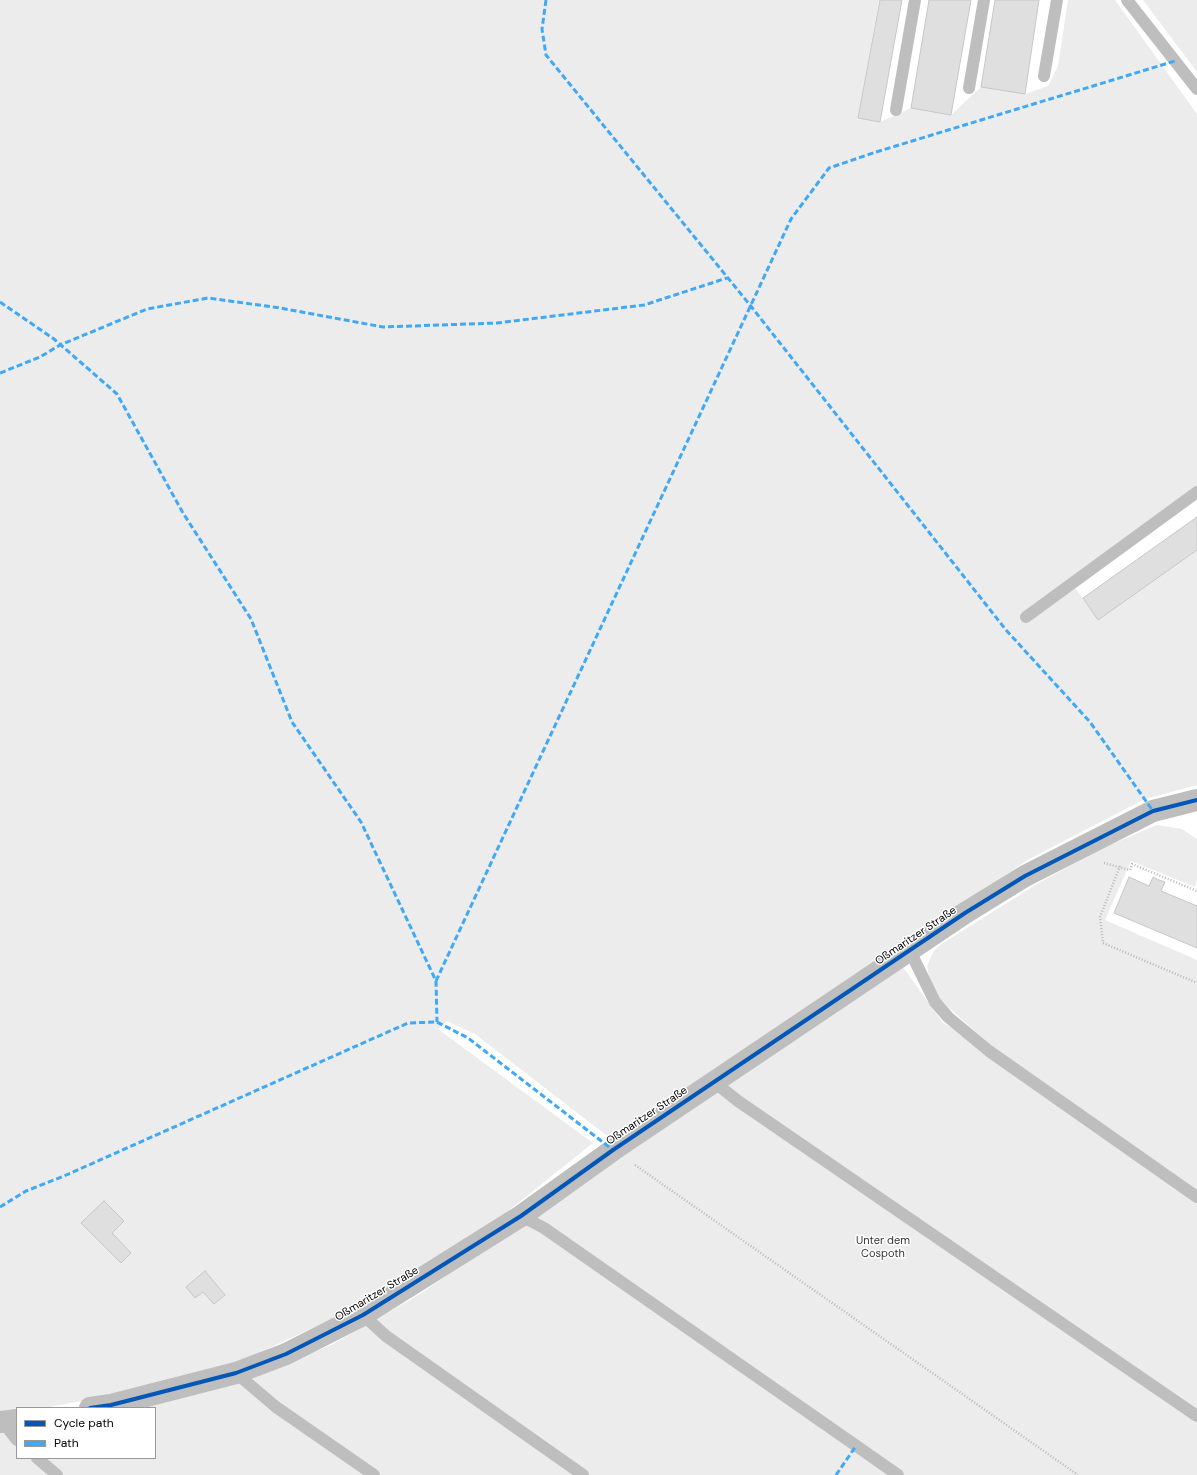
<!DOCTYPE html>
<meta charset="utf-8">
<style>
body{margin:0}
#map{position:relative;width:1197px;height:1475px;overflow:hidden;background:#fff;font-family:"DM Sans",sans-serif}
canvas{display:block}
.legend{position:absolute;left:16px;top:1407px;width:140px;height:52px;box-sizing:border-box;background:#fff;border:1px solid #999;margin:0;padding:5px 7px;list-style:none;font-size:12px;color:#000}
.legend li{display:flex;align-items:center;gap:8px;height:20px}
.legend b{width:20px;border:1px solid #999}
</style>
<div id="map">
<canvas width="1197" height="1475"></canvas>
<ul class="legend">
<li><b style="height:5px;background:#0057b8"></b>Cycle path</li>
<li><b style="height:5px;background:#3fa9f5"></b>Path</li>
</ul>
</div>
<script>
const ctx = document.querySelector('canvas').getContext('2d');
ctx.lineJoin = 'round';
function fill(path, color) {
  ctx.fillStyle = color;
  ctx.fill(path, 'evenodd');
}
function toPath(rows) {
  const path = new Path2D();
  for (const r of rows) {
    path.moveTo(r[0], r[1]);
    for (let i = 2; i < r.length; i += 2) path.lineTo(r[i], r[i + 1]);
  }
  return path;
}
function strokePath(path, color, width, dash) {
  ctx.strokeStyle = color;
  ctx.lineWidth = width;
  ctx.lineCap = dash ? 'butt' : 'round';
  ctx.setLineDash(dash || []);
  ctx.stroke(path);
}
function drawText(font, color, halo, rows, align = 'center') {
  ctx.font = font + ' "DM Sans",sans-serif';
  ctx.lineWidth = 3;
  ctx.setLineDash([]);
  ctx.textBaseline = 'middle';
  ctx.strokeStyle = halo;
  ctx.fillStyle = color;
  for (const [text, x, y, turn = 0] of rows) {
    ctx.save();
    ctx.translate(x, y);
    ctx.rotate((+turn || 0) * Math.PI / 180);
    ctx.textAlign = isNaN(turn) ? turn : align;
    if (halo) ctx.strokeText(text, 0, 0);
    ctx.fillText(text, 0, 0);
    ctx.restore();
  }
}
fill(toPath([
 [0,0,879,0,858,118,880,122,911,108,951,115,981,87,1025,94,1048,86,1058,66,1068,0,1115,0,1197,114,1197,490,1072,584,1099,619,1197,550,1197,785,1145,799,1029,859,615,1142,475,1034,447,1021,438,1029,593,1143,498,1219,361,1306,221,1370,111,1396,43,1408,17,1408,17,1412,0,1415],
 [1143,0,1197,0,1197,72],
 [1157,825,1182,829,1197,839,1197,880,1195,887,1131,861,1105,920,1197,960,1197,1475,0,1475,0,1429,17,1427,17,1458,155,1458,155,1408,131,1408,274,1369,333,1344,417,1296,900,963,943,1023,995,1049,939,999,930,982,927,966,933,952,940,945,1042,881,1103,848]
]), '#ececec');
const building = toPath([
 [880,0,902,0,880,122,858,118,880,0],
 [929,0,971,0,951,115,911,108,929,0],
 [995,0,1039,0,1025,94,981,87,995,0],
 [1197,517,1197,550,1098,620,1083,598,1197,517],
 [1129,877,1149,886,1153,877,1159,880,1165,882,1161,891,1197,906,1197,948,1114,913,1129,877],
 [104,1201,124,1221,112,1233,131,1253,121,1263,81,1223,104,1201],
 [205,1271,225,1295,214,1304,203,1292,195,1298,186,1287,205,1271]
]);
fill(building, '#dfdfdf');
strokePath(building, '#c7c7c7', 1);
strokePath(toPath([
 [1104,863,1130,870,1132,864,1197,891],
 [1120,866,1100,917,1103,943,1197,983],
 [635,1165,1078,1475]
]), '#b9b9b9', 2.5, [1, 2]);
strokePath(toPath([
 [1127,0,1197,89],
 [1044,76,1057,0],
 [969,88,984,0],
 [896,110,915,0],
 [1026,617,1197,492],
 [910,951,935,1002,948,1017,989,1051,1197,1197],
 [714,1082,738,1101,1197,1416],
 [521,1216,544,1228,898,1475],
 [363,1315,386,1336,583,1475],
 [236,1373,276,1407,374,1475],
 [3,1422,17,1440],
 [37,1458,57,1475]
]), '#bebebe', 12);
strokePath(toPath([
 [90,1408,111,1405,236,1373,286,1354,363,1315,521,1216,613,1150,714,1082,965,913,1025,876,1153,811,1197,800],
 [0,1422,17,1420]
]), '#bebebe', 22);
strokePath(toPath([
 [546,0,542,29,546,55,750,305,1006,630,1090,722,1153,811],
 [0,302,54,339,117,394,183,513,251,619,292,722,361,822,436,981,437,1022],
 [0,373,40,357,60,345,147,309,208,298,280,308,383,327,497,323,644,305,727,278],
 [436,981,791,219,829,168,876,152,1175,61],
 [0,1207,26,1191,64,1176,408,1023,437,1022,468,1038,613,1150],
 [836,1475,856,1446]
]), '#3fa9f5', 3, [6, 3]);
strokePath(toPath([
 [90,1408,111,1405,236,1373,286,1354,363,1315,521,1216,613,1150,714,1082,965,913,1025,876,1153,811,1197,800]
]), '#0057b8', 4);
drawText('11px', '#000', '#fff', [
 ["Oßmaritzer Straße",916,936,-34],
 ["Oßmaritzer Straße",647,1116,-34],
 ["Oßmaritzer Straße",377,1294,-31]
]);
drawText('11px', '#333', '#fff', [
 ["Unter dem",883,1241],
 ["Cospoth",883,1254]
]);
</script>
